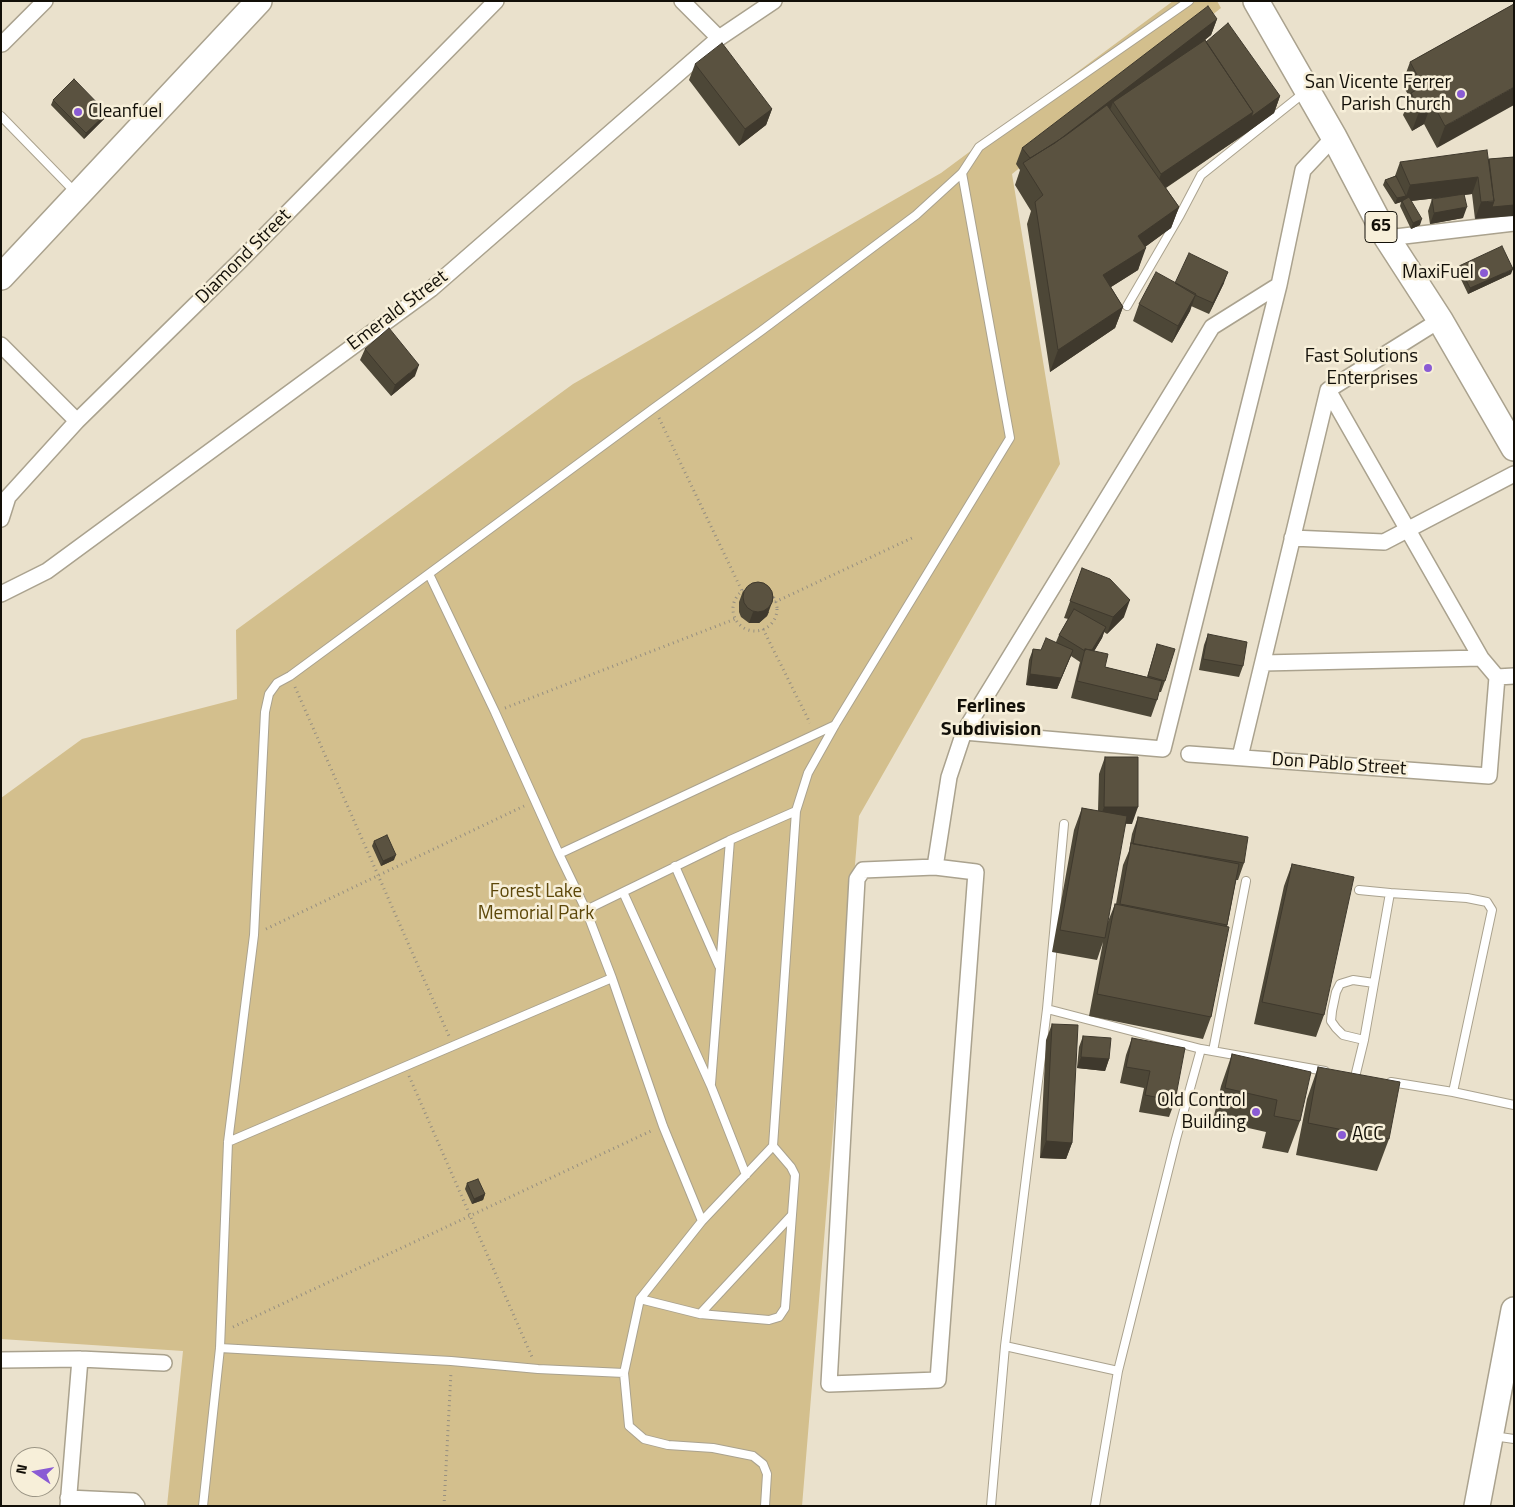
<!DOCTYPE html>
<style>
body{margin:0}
#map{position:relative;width:1515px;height:1507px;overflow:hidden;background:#eae1cc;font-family:"Titillium Web",sans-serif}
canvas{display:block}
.frame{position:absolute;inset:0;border:2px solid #120f08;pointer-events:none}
.north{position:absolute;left:10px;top:1447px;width:50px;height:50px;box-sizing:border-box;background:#f7efd9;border:1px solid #9b9585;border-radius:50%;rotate:282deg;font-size:14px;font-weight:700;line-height:20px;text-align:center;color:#120f08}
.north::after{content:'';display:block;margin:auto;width:18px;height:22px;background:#8a5bd4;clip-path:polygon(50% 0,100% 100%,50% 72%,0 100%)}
</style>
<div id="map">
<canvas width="1515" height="1507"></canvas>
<div class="frame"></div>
<div class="north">N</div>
</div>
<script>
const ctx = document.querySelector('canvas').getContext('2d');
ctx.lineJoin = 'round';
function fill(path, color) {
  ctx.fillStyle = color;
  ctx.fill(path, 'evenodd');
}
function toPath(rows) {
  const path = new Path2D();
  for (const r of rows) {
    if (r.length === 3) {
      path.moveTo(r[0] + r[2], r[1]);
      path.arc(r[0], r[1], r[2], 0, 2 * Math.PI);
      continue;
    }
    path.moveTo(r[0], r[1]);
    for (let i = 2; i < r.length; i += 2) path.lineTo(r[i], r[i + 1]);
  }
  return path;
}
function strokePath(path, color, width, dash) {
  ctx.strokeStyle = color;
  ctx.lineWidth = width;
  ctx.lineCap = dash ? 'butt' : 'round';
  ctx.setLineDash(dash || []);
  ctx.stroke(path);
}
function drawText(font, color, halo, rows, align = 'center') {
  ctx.font = font + ' "Titillium Web",sans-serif';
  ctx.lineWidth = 5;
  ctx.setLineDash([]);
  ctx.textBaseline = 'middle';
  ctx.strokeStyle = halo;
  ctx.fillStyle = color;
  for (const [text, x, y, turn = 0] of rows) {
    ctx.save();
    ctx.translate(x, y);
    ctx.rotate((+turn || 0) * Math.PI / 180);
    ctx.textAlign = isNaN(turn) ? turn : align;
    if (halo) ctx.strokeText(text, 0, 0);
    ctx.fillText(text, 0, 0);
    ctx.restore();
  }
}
fill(toPath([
 [1173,1,1217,1,1221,8,1012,174,1060,464,859,816,802,1506,167,1506,183,1351,1,1339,1,798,82,739,237,699,236,630,573,384,941,173]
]), '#d3bf8d');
const service = toPath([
 [1,116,76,193],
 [1127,306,1180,215,1201,175,1305,92],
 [429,574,495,712,559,854,586,910,612,978,663,1126,702,1221,640,1299,624,1373,629,1426,644,1439,668,1445,713,1448,753,1456,763,1464,767,1474,765,1506],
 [559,854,835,725],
 [675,866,719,966],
 [1359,890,1390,893,1467,898,1487,902,1492,910,1453,1092],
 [586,910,623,892],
 [1047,1009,1201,1049,1325,1071],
 [1364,1040,1343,1035,1336,1028,1331,1021,1332,1011,1336,992,1340,984,1353,980,1374,983],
 [1213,1051,1246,881],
 [1355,1077,1364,1040,1390,893],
 [1391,1082,1453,1092,1514,1105],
 [711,1084,730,840],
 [228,1142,612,978],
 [746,1175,711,1086,623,892,730,840,796,811],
 [702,1221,773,1146,796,811,808,773,835,725,1010,438,962,173],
 [640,1299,700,1314,769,1320,779,1317,785,1308,795,1175,791,1167,773,1146],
 [700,1314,791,1216],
 [1005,1346,1118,1371],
 [220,1348,451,1361,538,1369,624,1373],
 [1493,1436,1514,1439],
 [203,1506,220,1348,228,1142,254,935,265,712,269,694,277,683,290,676,654,408,761,331,916,215,962,173,979,147,1189,1],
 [991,1506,1005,1346,1047,1009,1064,824],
 [1095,1506,1118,1371,1176,1139,1201,1049]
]);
const minor = toPath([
 [682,1,719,38],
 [2,44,45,1],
 [1387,238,1514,223],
 [1,345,77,421],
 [1,519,8,497,77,421,241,260,496,1],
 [1292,538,1384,542,1514,474],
 [1,594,47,571,431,289,719,38,774,1],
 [1263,663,1481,658],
 [1497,677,1514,676],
 [964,732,1163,749,1279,285,1303,170,1334,137],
 [1189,754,1489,776,1497,677,1481,658,1328,390],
 [1240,757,1328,390,1440,320],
 [935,867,976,872,938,1380,829,1384,857,879,863,870,935,867],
 [935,867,949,777,964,732,1212,327,1279,285],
 [1,1360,80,1359,164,1363],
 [68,1498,133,1501,137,1506],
 [68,1506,80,1359]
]);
const trunk = toPath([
 [1256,1,1334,137,1387,238,1440,320,1514,448],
 [1,277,259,1],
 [1477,1506,1514,1310]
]);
strokePath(service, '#aaa28e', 10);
strokePath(minor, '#aaa28e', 18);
strokePath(trunk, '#aaa28e', 28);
strokePath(toPath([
 [659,418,742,591],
 [755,609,22],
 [775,602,912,538],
 [763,629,810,723],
 [295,687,449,1036],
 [505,708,735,619],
 [266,929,524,806],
 [409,1076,532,1357],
 [233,1327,653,1130],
 [444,1506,451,1372]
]), '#968f80', 3, [1, 4]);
strokePath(service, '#fff', 8);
strokePath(minor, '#fff', 15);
strokePath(trunk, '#fff', 25);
fill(toPath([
 [1514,4,1437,148,1424,124,1412,131,1403,115,1410,98,1402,84,1410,62],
 [1217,19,1211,35,1205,40,1206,42,1280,96,1274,113,1245,134,1166,188,1179,207,1171,228,1145,247,1138,270,1111,287,1123,307,1115,328,1050,372,1027,224,1031,211,1015,185,1020,170,1016,164,1022,148],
 [695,64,772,109,766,125,739,146,689,80],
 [53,100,105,118,84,139,51,105],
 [1514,157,1475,219,1472,194,1464,195,1463,218,1430,224,1428,211,1432,199,1447,197,1411,201,1420,225,1411,229,1400,206,1401,202,1395,204,1383,185,1385,180,1395,176,1400,162,1489,159],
 [1459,266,1511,274,1468,294,1457,271],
 [1175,283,1224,283,1209,314,1191,306,1190,311,1172,343,1133,321,1139,304],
 [365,349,415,376,391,396,360,360],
 [1082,568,1124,617,1107,634,1104,632,1102,638,1094,651,1105,667,1147,677,1157,644,1165,681,1161,692,1159,692,1157,700,1151,717,1071,698,1080,662,1071,656,1057,689,1026,685,1029,660,1033,649,1041,650,1056,642,1059,635,1068,619,1064,618],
 [743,591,769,612,767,616,759,623,749,623,741,617,739,612,739,602],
 [1208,634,1243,666,1239,677,1199,670,1204,645],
 [1105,757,1132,824,1125,823,1107,924,1115,904,1116,904,1123,865,1129,851,1132,834,1138,817,1244,863,1238,880,1236,880,1227,927,1211,1017,1203,1039,1089,1016,1103,942,1097,960,1052,952,1074,830,1082,808,1098,811,1099,774],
 [374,841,394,860,381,866,372,846],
 [1292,864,1324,1015,1316,1037,1254,1024,1284,886],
 [1052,1024,1072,1143,1066,1159,1040,1158,1046,1040],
 [1083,1036,1109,1059,1105,1071,1077,1068,1079,1047],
 [1132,1038,1175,1101,1169,1117,1139,1112,1144,1088,1120,1083,1126,1055],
 [1232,1054,1300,1121,1288,1153,1262,1148,1266,1132,1213,1120,1221,1086],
 [1318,1067,1389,1139,1377,1171,1296,1155,1307,1099],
 [467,1183,485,1194,483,1200,472,1204,465,1189]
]), '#4d4737');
fill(toPath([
 [1217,19,1211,35,1117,107,1113,102,1109,113,1031,160],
 [1514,87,1514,105,1437,148,1445,126],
 [1280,96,1274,113,1245,134,1153,196,1161,174,1253,112],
 [1432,102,1424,124,1412,131,1420,109],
 [772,109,766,125,739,146,745,129],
 [107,113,105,118,84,139,86,133],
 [1478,177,1472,194,1402,202,1402,201,1401,202,1395,204,1397,198,1406,196,1410,185],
 [1494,201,1514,205,1514,216,1475,219,1481,202],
 [1179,207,1171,228,1130,258,1138,236],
 [1467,207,1463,218,1430,224,1434,213],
 [1422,219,1420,225,1411,229,1413,223],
 [1146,248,1138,270,1095,297,1103,275],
 [1513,269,1511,274,1468,294,1470,288],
 [1228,272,1224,283,1209,314,1213,303],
 [1196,294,1190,311,1172,343,1178,326],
 [1123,307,1115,328,1050,372,1058,350],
 [419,365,415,376,391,396,395,385],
 [773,600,767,616,759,623,749,623,753,612],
 [1130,600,1124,617,1107,634,1113,617],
 [1106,627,1102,638,1086,665,1090,654],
 [1073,650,1057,689,1026,685,1030,674],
 [1104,807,1138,807,1132,824,1098,823],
 [396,855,394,860,381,866,383,861],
 [1081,1057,1109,1059,1105,1071,1077,1068],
 [1046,1141,1072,1143,1066,1159,1040,1158],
 [485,1194,483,1200,472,1204,474,1199]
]), '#3f392d');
const building = toPath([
 [1514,4,1514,87,1445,126,1432,102,1420,109,1411,93,1423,86,1410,62,1514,4],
 [1208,6,1217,19,1055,143,1030,158,1022,148,1208,6],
 [1228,23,1280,96,1251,117,1253,112,1206,42,1228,23],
 [1205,40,1253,112,1161,174,1113,102,1205,40],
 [722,43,772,109,745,129,695,64,722,43],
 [74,79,107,113,86,133,53,100,74,79],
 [1107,105,1179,207,1138,236,1146,248,1103,275,1123,307,1058,350,1035,202,1043,195,1023,163,1065,136,1107,105],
 [1487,150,1494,201,1481,202,1478,177,1410,185,1400,162,1487,150],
 [1514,157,1514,205,1492,207,1494,201,1489,159,1514,157],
 [1396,176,1406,196,1397,198,1385,180,1396,176],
 [1464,194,1467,207,1434,213,1432,199,1464,194],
 [1409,197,1422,219,1413,223,1402,201,1409,197],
 [1502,246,1513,269,1470,288,1459,266,1502,246],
 [1189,253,1228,272,1213,303,1195,295,1175,283,1189,253],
 [1156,272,1196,294,1178,326,1139,304,1156,272],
 [389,328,419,365,395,385,365,349,389,328],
 [1082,568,1110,579,1130,600,1113,617,1070,601,1082,568],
 [758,597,15],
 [1074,609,1106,627,1092,650,1085,649,1085,651,1059,635,1074,609],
 [1208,634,1247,642,1243,666,1203,659,1208,634],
 [1046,638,1073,650,1061,678,1030,674,1033,649,1041,650,1046,638],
 [1157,644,1175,649,1165,681,1148,676,1157,644],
 [1085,649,1108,654,1105,667,1162,681,1157,700,1077,681,1085,649],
 [1105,757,1138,757,1138,807,1104,807,1105,757],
 [1082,808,1127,816,1105,938,1060,930,1082,808],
 [1138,817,1248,837,1244,863,1133,844,1138,817],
 [387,835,396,855,383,861,374,841,387,835],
 [1131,843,1239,864,1227,925,1120,904,1131,843],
 [1292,864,1354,877,1324,1015,1262,1002,1292,864],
 [1115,904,1229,927,1211,1017,1097,994,1115,904],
 [1052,1024,1078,1025,1072,1143,1046,1141,1052,1024],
 [1083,1036,1111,1038,1109,1059,1081,1057,1083,1036],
 [1132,1038,1185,1048,1175,1101,1145,1095,1150,1071,1126,1067,1132,1038],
 [1232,1054,1311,1072,1300,1121,1274,1116,1277,1100,1225,1088,1232,1054],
 [1318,1067,1400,1082,1389,1139,1308,1123,1318,1067],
 [478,1179,485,1194,474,1199,467,1183,478,1179]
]);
fill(building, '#5a5240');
strokePath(building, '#3f392d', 1);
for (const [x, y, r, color] of [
 [1461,94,5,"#8a5bd4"],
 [78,112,5,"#8a5bd4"],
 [1484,273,5,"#8a5bd4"],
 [1428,368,5,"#8a5bd4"],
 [1256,1112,5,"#8a5bd4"],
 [1342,1135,5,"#8a5bd4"]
]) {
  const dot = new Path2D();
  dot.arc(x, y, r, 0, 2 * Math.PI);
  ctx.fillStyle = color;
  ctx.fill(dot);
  strokePath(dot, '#f7efd9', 2);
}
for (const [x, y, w] of [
 [1381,227,32]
]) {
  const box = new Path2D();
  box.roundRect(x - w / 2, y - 15.5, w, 31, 4);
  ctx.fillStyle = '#f7efd9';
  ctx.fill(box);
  strokePath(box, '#120f08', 1);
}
drawText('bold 18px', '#120f08', null, [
 ["65",1381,227]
]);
drawText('19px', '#120f08', '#f7efd9', [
 ["San Vicente Ferrer",1451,83],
 ["Parish Church",1451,105],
 ["Cleanfuel",88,112,"left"],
 ["MaxiFuel",1474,273],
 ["Fast Solutions",1418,357],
 ["Enterprises",1418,379],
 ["Old Control",1246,1101],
 ["Building",1246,1123],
 ["ACC",1352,1135,"left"]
], 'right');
drawText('19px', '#120f08', '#f7efd9', [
 ["Diamond Street",244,257,-45],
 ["Emerald Street",398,311,-37],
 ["Don Pablo Street",1339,765,4]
]);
drawText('19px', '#5c4709', '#f7efd9', [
 ["Forest Lake",536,892],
 ["Memorial Park",536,914]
]);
drawText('bold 20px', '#120f08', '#f7efd9', [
 ["Ferlines",991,707],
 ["Subdivision",991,730]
]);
</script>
